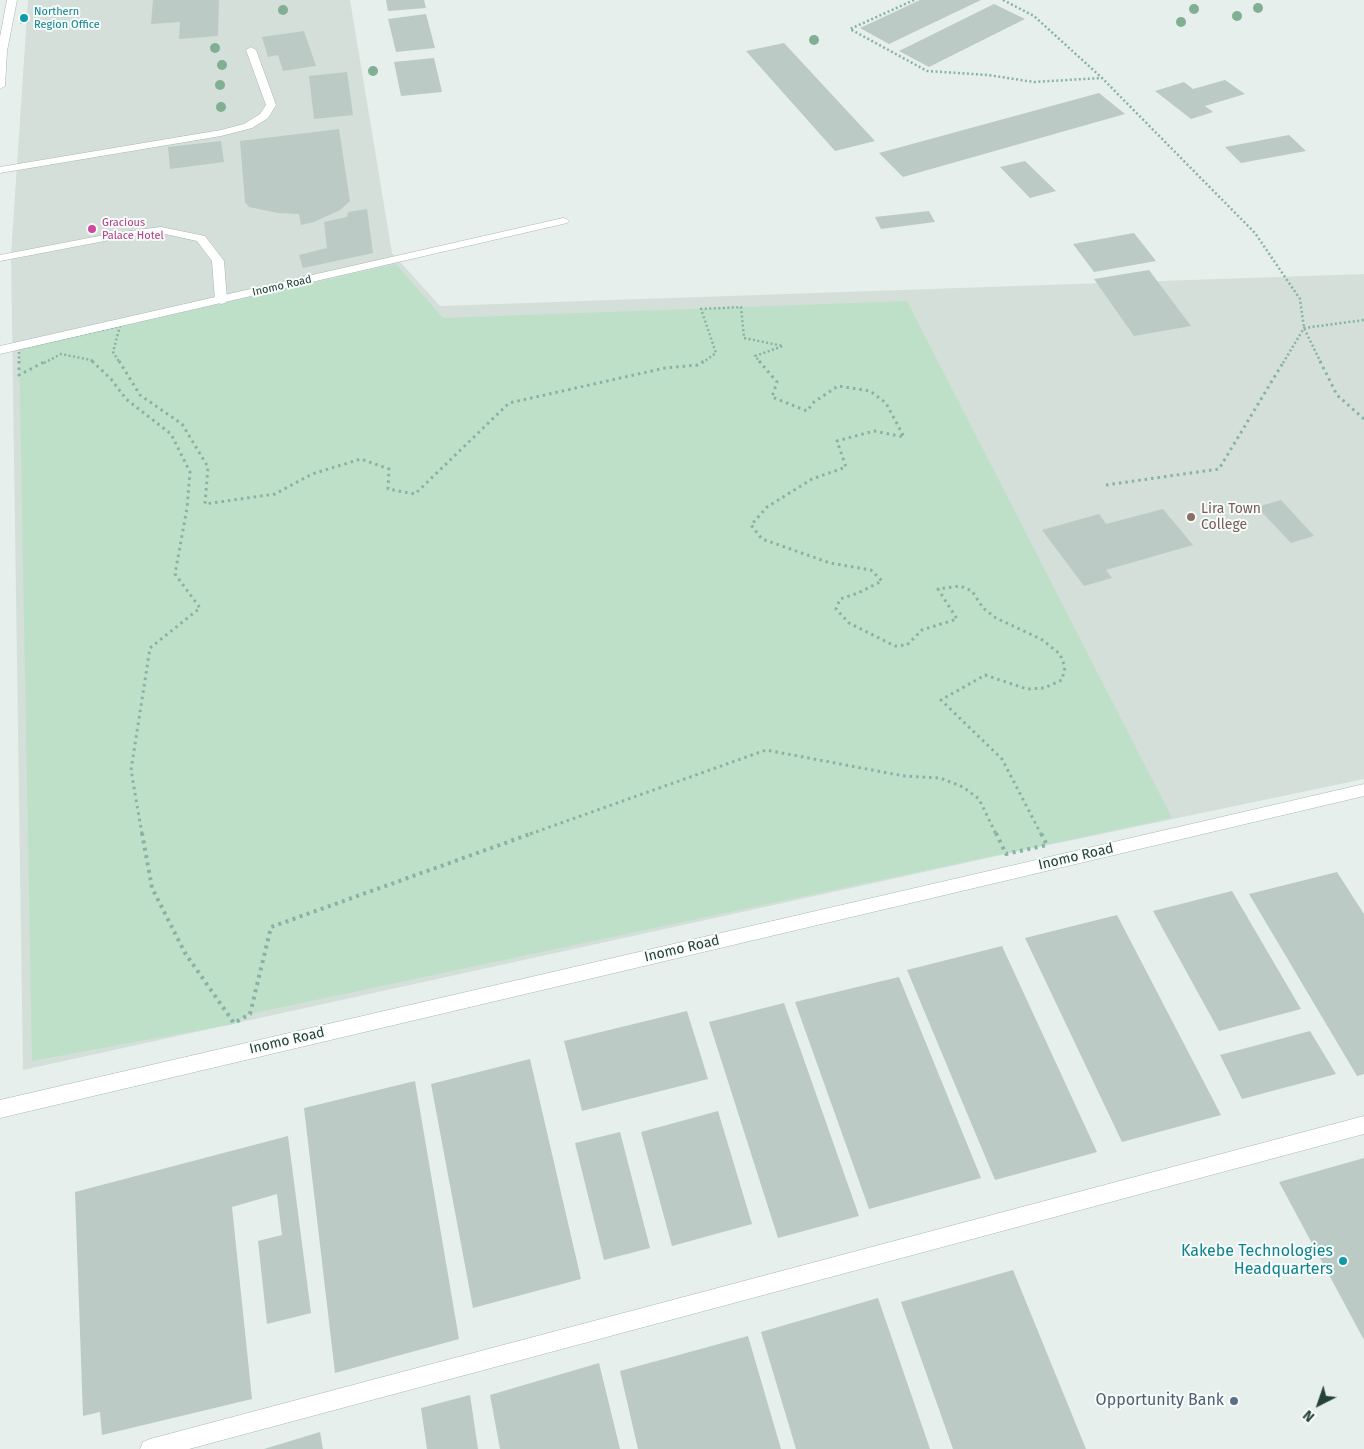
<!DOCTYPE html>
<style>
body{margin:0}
#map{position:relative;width:1364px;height:1449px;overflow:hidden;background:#e6efeb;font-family:"Fira Sans",sans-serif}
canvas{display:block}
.north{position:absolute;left:1294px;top:1379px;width:50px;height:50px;-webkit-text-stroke:4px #f7fbf9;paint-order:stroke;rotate:221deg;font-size:14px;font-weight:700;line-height:20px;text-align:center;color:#24423a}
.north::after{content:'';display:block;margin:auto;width:18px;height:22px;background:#24423a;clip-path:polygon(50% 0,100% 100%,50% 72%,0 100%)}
</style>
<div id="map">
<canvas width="1364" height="1449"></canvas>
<div class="north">N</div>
</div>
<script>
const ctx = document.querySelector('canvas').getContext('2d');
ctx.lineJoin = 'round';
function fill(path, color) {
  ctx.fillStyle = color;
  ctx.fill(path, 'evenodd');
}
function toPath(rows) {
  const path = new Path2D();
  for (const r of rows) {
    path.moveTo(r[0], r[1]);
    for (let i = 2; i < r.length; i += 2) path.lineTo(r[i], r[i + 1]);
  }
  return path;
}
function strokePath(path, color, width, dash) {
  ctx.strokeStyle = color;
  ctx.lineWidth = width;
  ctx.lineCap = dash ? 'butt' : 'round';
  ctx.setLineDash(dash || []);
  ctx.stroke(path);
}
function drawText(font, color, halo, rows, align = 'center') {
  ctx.font = font + ' "Fira Sans",sans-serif';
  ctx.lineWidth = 4;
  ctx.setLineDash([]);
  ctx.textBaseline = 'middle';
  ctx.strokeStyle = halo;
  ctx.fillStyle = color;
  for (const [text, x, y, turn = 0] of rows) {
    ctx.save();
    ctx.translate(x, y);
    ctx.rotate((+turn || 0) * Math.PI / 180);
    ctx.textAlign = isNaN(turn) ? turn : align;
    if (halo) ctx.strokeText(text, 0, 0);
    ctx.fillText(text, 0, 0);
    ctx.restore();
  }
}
fill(toPath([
 [28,0,350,0,392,253,440,306,1364,274,1364,779,1006,854,23,1070,11,255]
]), '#d4dfda');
fill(toPath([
 [396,264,443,318,907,301,1172,818,250,1014,234,1024,32,1061,19,349]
]), '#bfe0c8');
fill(toPath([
 [153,0,219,0,218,36,179,39,180,22,151,24],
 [386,0,424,0,426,8,388,11],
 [920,0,981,0,889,44,860,28],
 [994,4,1025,19,929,67,899,51],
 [20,13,28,13,29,23,20,24],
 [426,14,435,48,396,52,388,19],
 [304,31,316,66,283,71,278,55,268,57,262,37],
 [784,43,875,141,835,151,746,51],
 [434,58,442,92,401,96,394,62],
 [347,72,353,115,314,119,309,76],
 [1225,80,1245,94,1205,106,1213,112,1191,119,1155,91,1184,82,1193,89],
 [1099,93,1125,114,903,177,879,153],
 [339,129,350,201,340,210,314,222,301,225,299,214,278,213,249,207,245,202,240,141],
 [1289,135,1306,151,1241,163,1225,147],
 [221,141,224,162,170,169,168,147],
 [1025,161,1056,191,1030,198,1000,167],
 [367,209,373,253,303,268,299,255,327,248,324,222,347,217,348,212],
 [929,211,935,222,881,229,875,217],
 [1134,233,1156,261,1094,272,1073,244],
 [1149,270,1191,326,1134,336,1094,279],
 [1281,500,1314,536,1291,543,1257,507],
 [1163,509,1193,545,1106,570,1112,578,1084,586,1042,530,1099,514,1106,524],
 [1337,872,1364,914,1364,1074,1357,1076,1249,894],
 [1232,891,1301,1009,1219,1031,1153,911],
 [1117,915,1221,1115,1122,1142,1025,938],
 [1002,946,1097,1152,995,1180,907,970],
 [899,977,981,1178,869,1209,795,1002],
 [784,1003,859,1216,778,1238,709,1022],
 [687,1011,708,1079,582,1111,564,1041],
 [1310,1031,1336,1074,1242,1099,1220,1055],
 [530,1059,581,1279,473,1308,431,1084],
 [415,1081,459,1339,335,1373,304,1108],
 [718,1111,752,1224,672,1246,641,1132],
 [620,1132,650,1248,604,1260,575,1143],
 [288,1136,311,1313,267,1324,258,1241,282,1235,277,1194,232,1207,252,1399,102,1435,100,1412,83,1416,75,1192],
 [1364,1158,1364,1340,1279,1182],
 [1013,1270,1086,1449,953,1449,901,1302],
 [878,1298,930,1449,796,1449,761,1332],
 [748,1336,781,1449,638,1449,620,1371],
 [599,1363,620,1449,500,1449,490,1395],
 [470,1395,478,1449,427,1449,421,1408],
 [320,1432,323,1449,264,1449]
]), '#bbcac4');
const service = toPath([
 [161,227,205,236,224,261,227,300,225,303,221,304,215,300,212,261,197,241,161,233,115,239,0,261,0,255,115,233,161,227]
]);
const minor = toPath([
 [251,47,256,50,276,105,268,118,252,128,221,136,0,173,0,167,221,130,244,124,260,114,266,105,246,50,251,47],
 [563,218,567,219,569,221,567,223,0,354,0,346,563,218],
 [1364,784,1364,796,0,1118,0,1100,1364,784],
 [1364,1116,1364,1134,189,1449,140,1449,143,1442,150,1439,1364,1116]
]);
const tertiary = toPath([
 [7,0,17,0,7,51,5,86,0,89,0,37,7,0]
]);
strokePath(service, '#a8b8b2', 1);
strokePath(minor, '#a8b8b2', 1);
strokePath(tertiary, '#a8b8b2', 1);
strokePath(toPath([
 [914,0,850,29,927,71,988,75,1034,82,1101,78],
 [1003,0,1034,16,1102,78,1255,233,1300,299,1304,328,1321,363],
 [19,363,19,349,120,326,113,352,120,363],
 [44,363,61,354,91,360,94,363],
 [702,363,716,353,701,309,741,307,744,338,783,346,755,356,761,363],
 [1283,363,1304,328,1364,320]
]), '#86b3a5', 2.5, [2, 2.5]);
strokePath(toPath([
 [19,361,19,375,46,361],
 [92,361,111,379,126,399,171,434,190,472,187,508,175,574,200,608,150,648,131,770,142,834],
 [119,361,140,395,182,424,208,467,205,504,275,494,312,474,361,459,389,469,388,489,415,494,509,403,665,368,698,365,704,361],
 [759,361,777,382,772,397,807,411,814,402,838,386,870,391,886,403,904,437,874,431,837,441,846,467,812,479,767,507,751,525,762,539,830,563,871,570,882,581,858,593,840,599,836,609,849,623,895,646,907,645,922,630,957,619,938,589,960,586,972,591,983,608,996,618,1041,639,1060,654,1065,667,1062,680,1044,688,1027,689,985,675,941,700,1002,759,1041,834],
 [1320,361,1337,395,1364,419],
 [1106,485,1219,469,1284,361],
 [530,834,766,750,904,776,940,778,963,787,979,799,996,834]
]), '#86b3a5', 3, [2.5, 4]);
strokePath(toPath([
 [142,833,152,888,185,953,234,1023,250,1014,271,927,533,833],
 [996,833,1006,854,1047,845,1041,833]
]), '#86b3a5', 4, [3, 4.5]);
fill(service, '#fff');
fill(minor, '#fff');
fill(tertiary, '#fff');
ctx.fillStyle = '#80af93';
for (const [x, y] of [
 [1258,8],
 [1194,9],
 [283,10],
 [1237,16],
 [1181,22],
 [814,40],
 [215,48],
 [222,65],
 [373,71],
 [220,85],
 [221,107]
]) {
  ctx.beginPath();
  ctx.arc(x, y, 5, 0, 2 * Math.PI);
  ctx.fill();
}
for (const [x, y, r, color] of [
 [24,18,5,"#0f9aa8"],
 [92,229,5,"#d1479c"],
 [1191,517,5,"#8d6e63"],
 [1343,1261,5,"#0f9aa8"],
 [1234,1401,5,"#5c6f8a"]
]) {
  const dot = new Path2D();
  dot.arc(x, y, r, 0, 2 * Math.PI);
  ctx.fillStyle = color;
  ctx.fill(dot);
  strokePath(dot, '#f7fbf9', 2);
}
drawText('11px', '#0d838f', '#f7fbf9', [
 ["Northern",34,12],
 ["Region Office",34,25]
], 'left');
drawText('11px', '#b23c85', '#f7fbf9', [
 ["Gracious",102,223],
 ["Palace Hotel",102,236]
], 'left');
drawText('11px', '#24423a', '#f7fbf9', [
 ["Inomo Road",282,286,-13]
]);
drawText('14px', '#785e54', '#f7fbf9', [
 ["Lira Town",1201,509],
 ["College",1201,525]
], 'left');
drawText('14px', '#24423a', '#f7fbf9', [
 ["Inomo Road",1076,857,-13],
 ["Inomo Road",682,949,-13],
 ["Inomo Road",287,1041,-13]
]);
drawText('16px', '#0d838f', '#f7fbf9', [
 ["Kakebe Technologies",1333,1252],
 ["Headquarters",1333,1270]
], 'right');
drawText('16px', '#4e5e75', '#f7fbf9', [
 ["Opportunity Bank",1224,1401]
], 'right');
</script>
